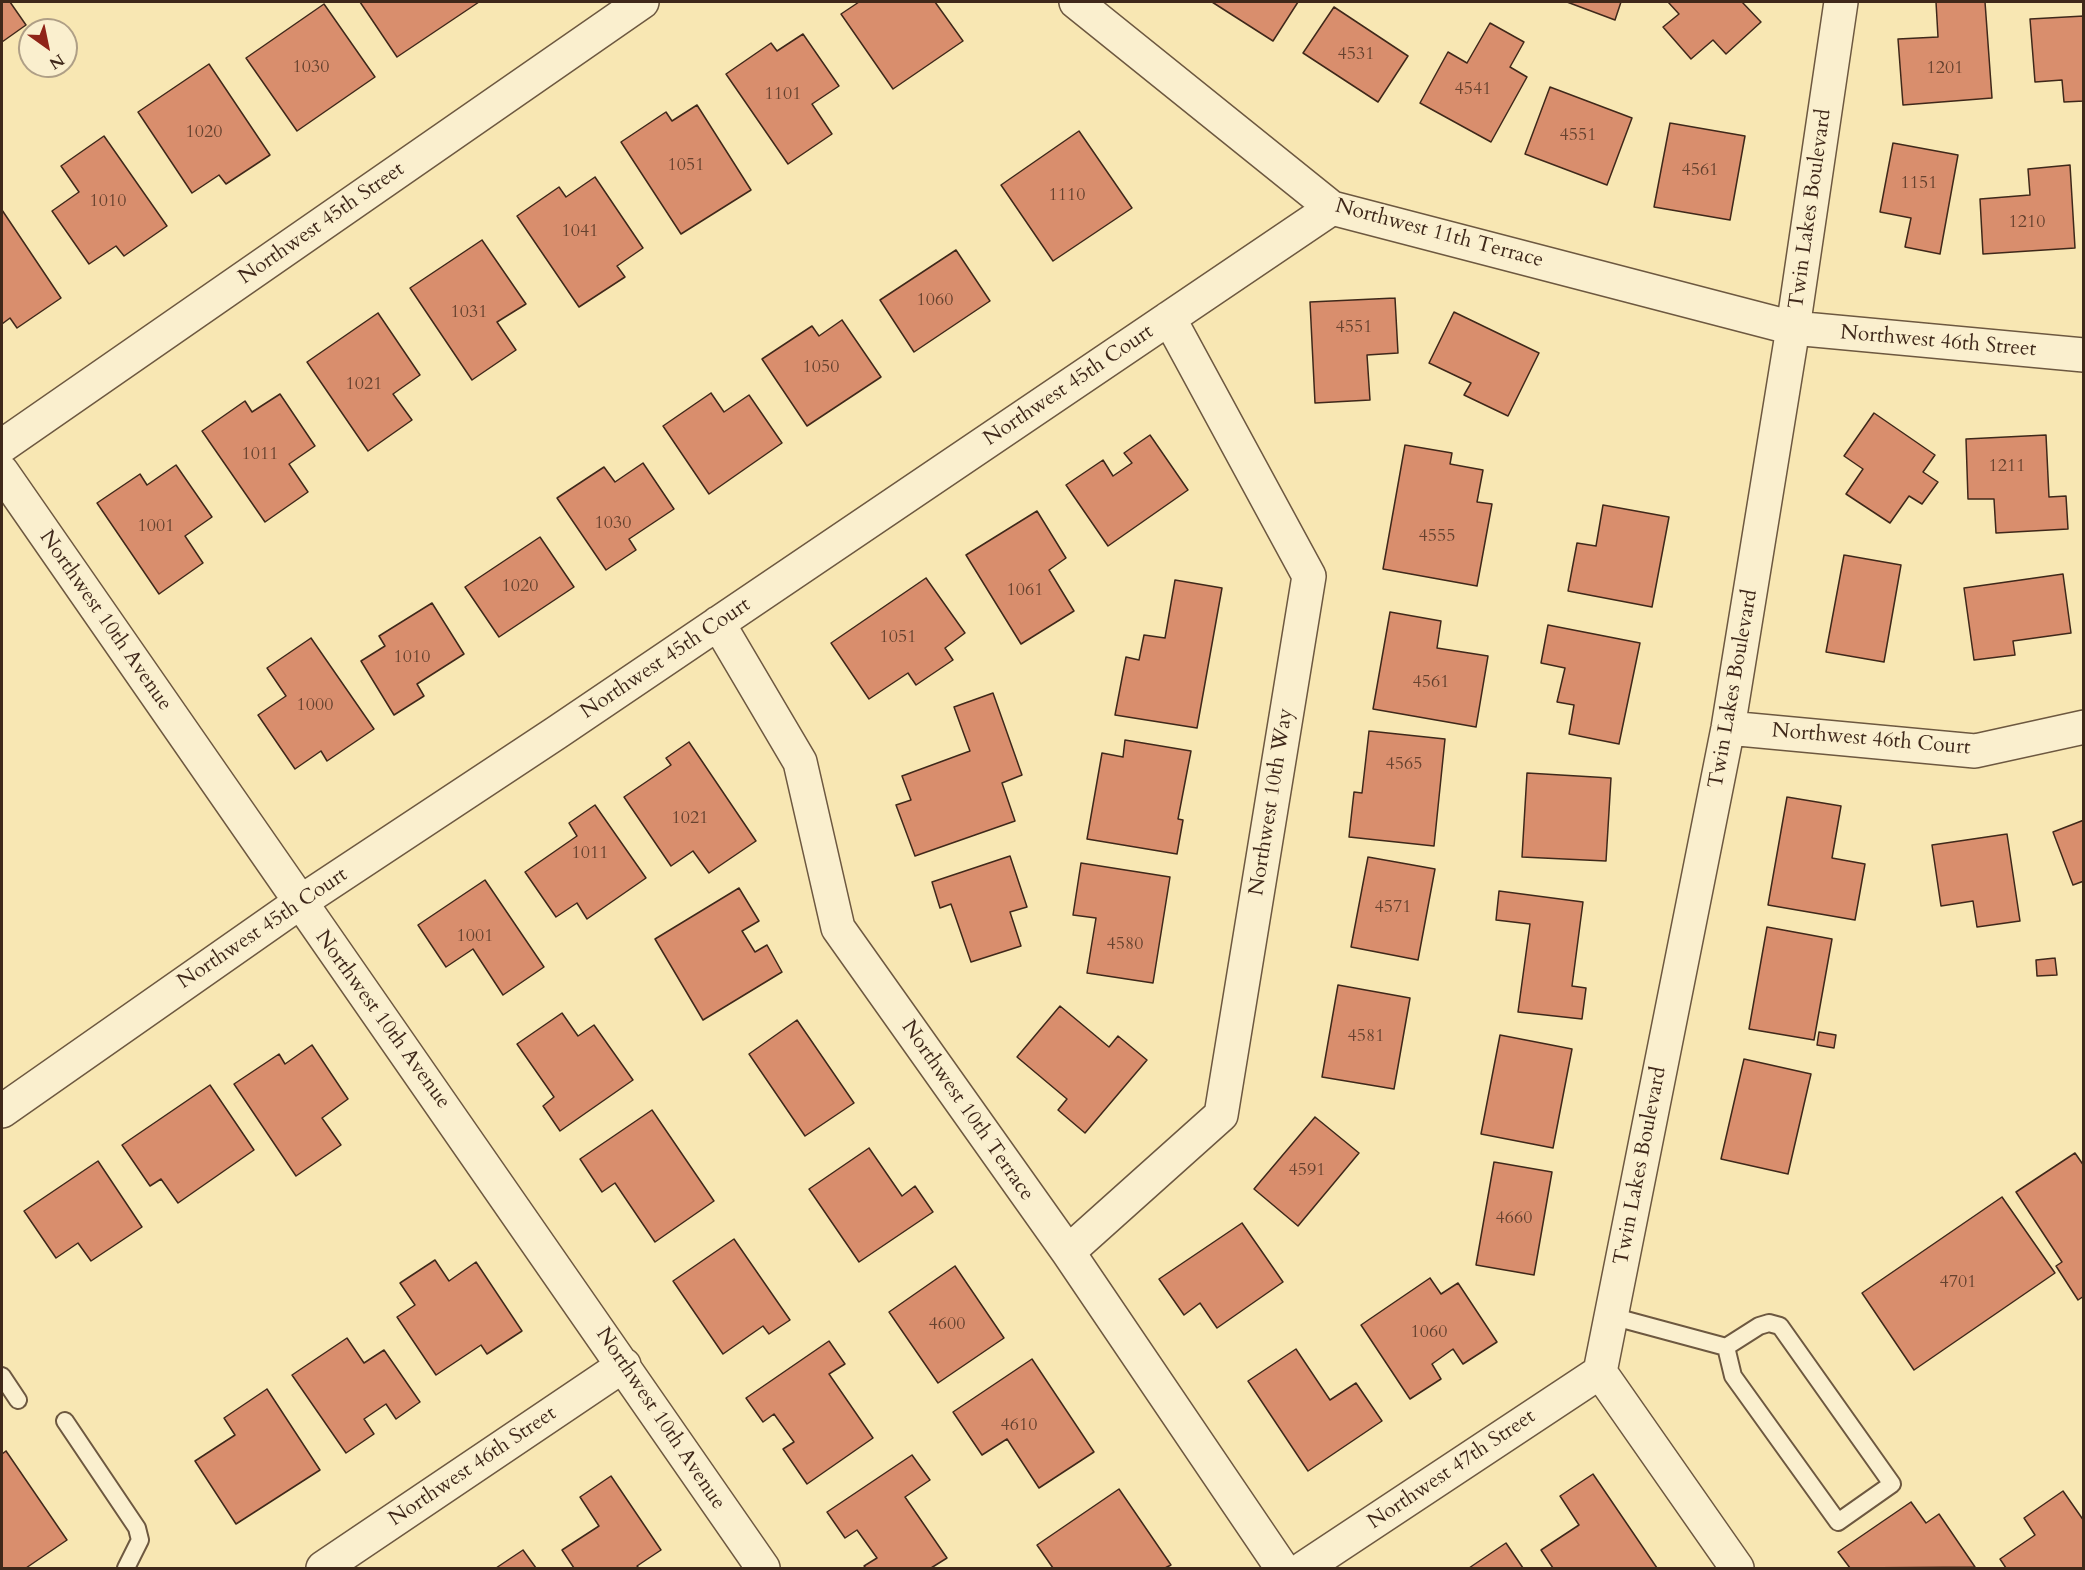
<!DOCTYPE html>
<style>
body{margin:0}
#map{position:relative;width:2085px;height:1570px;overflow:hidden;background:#f8e7b3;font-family:Cardo,serif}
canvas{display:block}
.frame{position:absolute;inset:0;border:3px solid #3f281a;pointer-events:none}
.north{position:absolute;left:18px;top:18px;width:60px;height:60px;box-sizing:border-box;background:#faefce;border:2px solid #af9f86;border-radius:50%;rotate:147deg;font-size:16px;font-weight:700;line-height:24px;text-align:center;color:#3f281a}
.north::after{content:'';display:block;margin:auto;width:21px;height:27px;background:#8f2418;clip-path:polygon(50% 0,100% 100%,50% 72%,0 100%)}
</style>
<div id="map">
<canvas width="2085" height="1570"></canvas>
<div class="frame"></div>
<div class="north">N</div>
</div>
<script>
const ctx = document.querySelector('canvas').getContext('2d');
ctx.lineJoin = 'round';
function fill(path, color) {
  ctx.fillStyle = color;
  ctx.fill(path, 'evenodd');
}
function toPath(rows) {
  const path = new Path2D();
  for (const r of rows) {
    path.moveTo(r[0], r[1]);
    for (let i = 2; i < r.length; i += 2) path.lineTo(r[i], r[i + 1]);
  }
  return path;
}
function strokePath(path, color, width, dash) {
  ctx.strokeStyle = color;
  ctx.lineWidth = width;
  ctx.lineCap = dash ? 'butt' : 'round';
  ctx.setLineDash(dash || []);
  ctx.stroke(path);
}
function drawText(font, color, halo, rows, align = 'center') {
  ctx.font = font + ' Cardo,serif';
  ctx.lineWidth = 4.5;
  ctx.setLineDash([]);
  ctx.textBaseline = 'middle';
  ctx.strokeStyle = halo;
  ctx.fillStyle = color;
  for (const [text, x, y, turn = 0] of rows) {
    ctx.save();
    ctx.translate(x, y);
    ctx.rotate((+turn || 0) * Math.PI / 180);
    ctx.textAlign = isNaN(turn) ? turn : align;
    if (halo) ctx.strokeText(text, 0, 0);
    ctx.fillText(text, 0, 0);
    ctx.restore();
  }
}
const building = toPath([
 [2,2,10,2,26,25,2,42,2,2],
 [360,2,479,2,397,57,360,2],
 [859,2,935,2,963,41,893,89,841,14,859,2],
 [1212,2,1298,2,1273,41,1212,2],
 [1567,2,1621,2,1615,20,1567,2],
 [1668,2,1742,2,1761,22,1726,54,1713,40,1691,59,1663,27,1679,14,1668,2],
 [1936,2,1985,2,1992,98,1903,105,1898,39,1938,37,1936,2],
 [324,4,375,77,297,131,246,58,324,4],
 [1334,7,1408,56,1378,102,1303,53,1334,7],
 [2084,16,2084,101,2064,102,2062,80,2035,82,2030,19,2084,16],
 [1490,23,1524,42,1510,67,1527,77,1491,142,1420,103,1448,52,1467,63,1490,23],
 [803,34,839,86,812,104,832,134,788,164,726,74,771,43,777,51,803,34],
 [209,64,270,155,226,184,219,175,192,193,138,112,209,64],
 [1550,87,1632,118,1607,185,1525,154,1550,87],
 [697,105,751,190,681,234,621,142,666,112,672,121,697,105],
 [1670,123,1745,136,1730,220,1654,207,1670,123],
 [1079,131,1132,208,1053,261,1001,185,1079,131],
 [104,136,167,226,124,256,116,246,89,264,52,211,79,192,61,166,104,136],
 [1893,143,1958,155,1940,254,1905,247,1911,218,1880,212,1893,143],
 [2070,165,2075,248,1983,254,1980,199,2030,195,2028,169,2070,165],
 [595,177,643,248,617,266,625,277,579,307,517,216,559,187,566,197,595,177],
 [2,210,61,298,17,328,10,318,2,324,2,210],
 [482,240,526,304,497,322,516,350,472,380,410,288,482,240],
 [956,250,990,301,914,352,880,300,956,250],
 [1395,298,1398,353,1367,355,1370,400,1315,403,1310,302,1395,298],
 [1454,312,1539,353,1508,416,1464,395,1471,383,1429,363,1454,312],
 [378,313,420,375,393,394,412,420,368,451,307,362,378,313],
 [842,320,881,377,807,426,762,359,812,326,819,336,842,320],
 [711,393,724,412,749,395,782,443,709,494,663,426,711,393],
 [280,394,315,446,289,464,308,492,265,522,202,431,245,401,252,412,280,394],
 [1874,413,1935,455,1923,472,1938,482,1922,504,1909,496,1890,523,1846,494,1863,469,1844,456,1874,413],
 [1150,435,1188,490,1108,546,1066,485,1103,460,1113,476,1132,463,1124,453,1150,435],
 [2046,435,2049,497,2066,496,2068,529,1996,533,1994,499,1968,499,1966,439,2046,435],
 [1405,445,1452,453,1450,464,1483,470,1477,502,1492,504,1477,586,1383,569,1405,445],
 [643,463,674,509,629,539,636,550,606,570,557,498,604,467,615,482,643,463],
 [176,465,212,517,185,536,203,563,159,594,97,503,140,474,147,485,176,465],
 [1603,505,1669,517,1652,607,1568,591,1577,543,1596,546,1603,505],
 [1037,511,1066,558,1049,570,1074,611,1021,644,966,555,1037,511],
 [540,537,574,587,499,637,465,587,540,537],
 [1844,555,1901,565,1884,662,1826,652,1844,555],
 [2063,574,2071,633,2013,641,2015,655,1974,660,1964,588,2063,574],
 [926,578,965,633,945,648,953,660,916,685,908,673,869,699,831,643,926,578],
 [1175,580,1222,588,1197,728,1115,715,1126,657,1139,660,1144,635,1165,638,1175,580],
 [432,603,464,654,417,684,424,696,394,715,361,661,385,646,379,636,432,603],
 [1390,612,1441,621,1437,648,1488,656,1476,727,1373,709,1390,612],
 [1548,625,1640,643,1619,744,1569,734,1574,705,1557,702,1565,668,1541,663,1548,625],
 [311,638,374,729,327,761,321,751,295,769,258,715,286,696,267,668,311,638],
 [993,693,1022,775,1002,783,1015,821,915,856,896,805,911,800,902,776,970,751,954,707,993,693],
 [1369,731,1445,739,1434,846,1349,837,1354,792,1362,793,1369,731],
 [1125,740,1191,751,1178,819,1183,820,1177,854,1087,839,1102,753,1123,757,1125,740],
 [689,742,756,841,709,873,693,851,671,866,624,797,671,765,666,758,689,742],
 [1527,773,1611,778,1606,861,1522,857,1527,773],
 [1787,797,1841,806,1832,858,1865,864,1855,920,1768,905,1787,797],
 [595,805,646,878,587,919,577,903,556,917,525,872,577,836,569,823,595,805],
 [2084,820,2084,881,2073,885,2053,832,2084,820],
 [2007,834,2020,921,1977,927,1973,901,1941,906,1932,845,2007,834],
 [1010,856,1027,907,1010,912,1021,946,971,962,951,904,940,908,932,882,1010,856],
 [1368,857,1435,869,1418,960,1351,947,1368,857],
 [1081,863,1170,877,1153,983,1087,973,1096,918,1073,915,1081,863],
 [485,880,544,967,503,995,473,949,446,967,418,925,485,880],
 [739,888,759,921,742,931,755,952,767,945,782,972,703,1020,655,939,739,888],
 [1499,891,1583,902,1572,986,1586,988,1582,1019,1518,1012,1530,924,1496,920,1499,891],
 [1767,927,1832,939,1814,1040,1749,1029,1767,927],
 [2055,958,2057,975,2037,976,2036,960,2055,958],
 [1338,985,1410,998,1394,1089,1322,1077,1338,985],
 [1060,1006,1109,1047,1118,1036,1147,1060,1085,1133,1058,1110,1067,1099,1017,1057,1060,1006],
 [562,1013,578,1036,594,1025,633,1080,560,1131,543,1106,554,1097,517,1044,562,1013],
 [797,1020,854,1103,805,1136,749,1054,797,1020],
 [1819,1032,1836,1035,1834,1048,1817,1045,1819,1032],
 [1500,1035,1572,1049,1553,1148,1481,1134,1500,1035],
 [312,1045,348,1099,322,1118,341,1145,296,1176,234,1084,279,1054,285,1064,312,1045],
 [1744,1059,1811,1074,1788,1174,1721,1159,1744,1059],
 [210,1085,254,1150,178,1203,161,1179,150,1186,122,1145,210,1085],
 [652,1110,714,1201,655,1242,615,1183,602,1192,580,1159,652,1110],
 [1315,1117,1359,1153,1298,1226,1254,1189,1315,1117],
 [869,1148,902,1196,915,1186,933,1212,859,1262,809,1189,869,1148],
 [2075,1153,2084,1166,2084,1296,2078,1300,2056,1266,2062,1262,2016,1192,2075,1153],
 [98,1161,142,1227,91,1261,78,1243,56,1258,24,1211,98,1161],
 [1494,1162,1552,1172,1534,1275,1476,1265,1494,1162],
 [2002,1197,2055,1273,1914,1370,1862,1293,2002,1197],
 [1242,1223,1283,1282,1217,1328,1200,1303,1184,1315,1159,1279,1242,1223],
 [734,1239,790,1320,769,1334,763,1326,723,1354,673,1281,734,1239],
 [435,1260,449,1281,476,1262,522,1331,487,1354,481,1345,436,1375,397,1317,415,1305,400,1283,435,1260],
 [955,1266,1004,1338,938,1383,889,1312,955,1266],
 [1430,1278,1441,1294,1458,1283,1497,1342,1463,1364,1453,1349,1432,1364,1441,1379,1410,1399,1361,1325,1430,1278],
 [347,1338,364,1363,384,1350,420,1402,396,1419,386,1404,364,1419,374,1434,346,1453,292,1375,347,1338],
 [829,1341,845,1364,829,1374,873,1438,807,1484,783,1449,794,1442,774,1414,763,1422,746,1398,829,1341],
 [1296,1349,1330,1400,1356,1383,1382,1421,1308,1471,1248,1381,1296,1349],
 [1032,1359,1094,1452,1039,1488,1007,1439,982,1455,953,1412,1032,1359],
 [267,1389,320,1470,236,1524,195,1461,235,1435,224,1418,267,1389],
 [6,1451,67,1540,26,1568,2,1568,2,1454,6,1451],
 [912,1455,930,1480,905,1497,947,1558,931,1568,866,1568,864,1566,877,1558,857,1530,845,1538,827,1512,912,1455],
 [1593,1474,1657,1568,1553,1568,1541,1550,1579,1525,1560,1496,1593,1474],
 [611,1476,661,1550,637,1566,639,1568,574,1568,562,1550,599,1526,580,1497,611,1476],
 [1119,1489,1171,1565,1165,1568,1053,1568,1037,1545,1119,1489],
 [2063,1491,2084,1521,2084,1568,2006,1568,2000,1559,2035,1535,2024,1518,2063,1491],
 [1911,1502,1926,1523,1939,1514,1975,1567,1850,1568,1838,1552,1911,1502],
 [1506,1543,1523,1568,1469,1568,1506,1543],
 [523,1550,536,1568,496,1568,523,1550]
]);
fill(building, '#d98e6d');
strokePath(building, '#3f281a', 1.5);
const lane = toPath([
 [1611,1316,1726,1347,1759,1326,1769,1323,1780,1326,1892,1484,1838,1522,1733,1376,1726,1347],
 [2,1376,18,1400],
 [65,1421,137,1528,140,1540,126,1568]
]);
const street = toPath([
 [1076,2,1332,208,1793,328,2084,355],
 [2,446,642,2],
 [2,472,763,1568],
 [718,623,800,762,838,928,1068,1252,1282,1568],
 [1728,728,1975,751,2084,727],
 [2,1111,299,903,556,733,1332,208],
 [1068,1252,1221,1115,1309,576,1169,318],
 [1600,1372,1728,728,1793,328,1841,2],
 [1600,1372,1737,1568],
 [323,1568,624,1365],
 [1304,1568,1600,1372]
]);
strokePath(lane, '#6d5840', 20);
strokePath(street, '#6d5840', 36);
strokePath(lane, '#faefce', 16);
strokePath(street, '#faefce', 33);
drawText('18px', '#66422f', null, [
 ["4531",1356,55],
 ["1030",311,68],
 ["1201",1945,69],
 ["4541",1473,90],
 ["1101",783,95],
 ["1020",204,133],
 ["4551",1578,136],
 ["1051",686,166],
 ["4561",1700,171],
 ["1151",1919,184],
 ["1110",1067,196],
 ["1010",108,202],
 ["1210",2027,223],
 ["1041",580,232],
 ["1060",935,301],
 ["1031",469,313],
 ["4551",1354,328],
 ["1050",821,368],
 ["1021",364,385],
 ["1011",260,455],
 ["1211",2007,467],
 ["1030",613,524],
 ["1001",156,527],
 ["4555",1437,537],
 ["1020",520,587],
 ["1061",1025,591],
 ["1051",898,638],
 ["1010",412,658],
 ["4561",1431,683],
 ["1000",315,706],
 ["4565",1404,765],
 ["1021",690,819],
 ["1011",590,854],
 ["4571",1393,908],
 ["1001",475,937],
 ["4580",1125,945],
 ["4581",1366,1037],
 ["4591",1307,1171],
 ["4660",1514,1219],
 ["4701",1958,1283],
 ["4600",947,1325],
 ["1060",1429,1333],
 ["4610",1019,1426]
]);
drawText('21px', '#3f281a', '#faefce', [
 ["Twin Lakes Boulevard",1811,209,-82],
 ["Northwest 45th Street",322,224,-35],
 ["Northwest 11th Terrace",1439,234,15],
 ["Northwest 46th Street",1938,342,5],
 ["Northwest 45th Court",1069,386,-34],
 ["Northwest 10th Avenue",105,621,55],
 ["Northwest 45th Court",666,659,-34],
 ["Twin Lakes Boulevard",1734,689,-80],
 ["Northwest 46th Court",1871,740,5],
 ["Northwest 10th Way",1272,802,-81],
 ["Northwest 45th Court",263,929,-34],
 ["Northwest 10th Avenue",382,1020,54],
 ["Northwest 10th Terrace",967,1111,55],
 ["Twin Lakes Boulevard",1641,1166,-79],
 ["Northwest 10th Avenue",660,1419,56],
 ["Northwest 46th Street",473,1467,-34],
 ["Northwest 47th Street",1452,1470,-34]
]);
</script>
